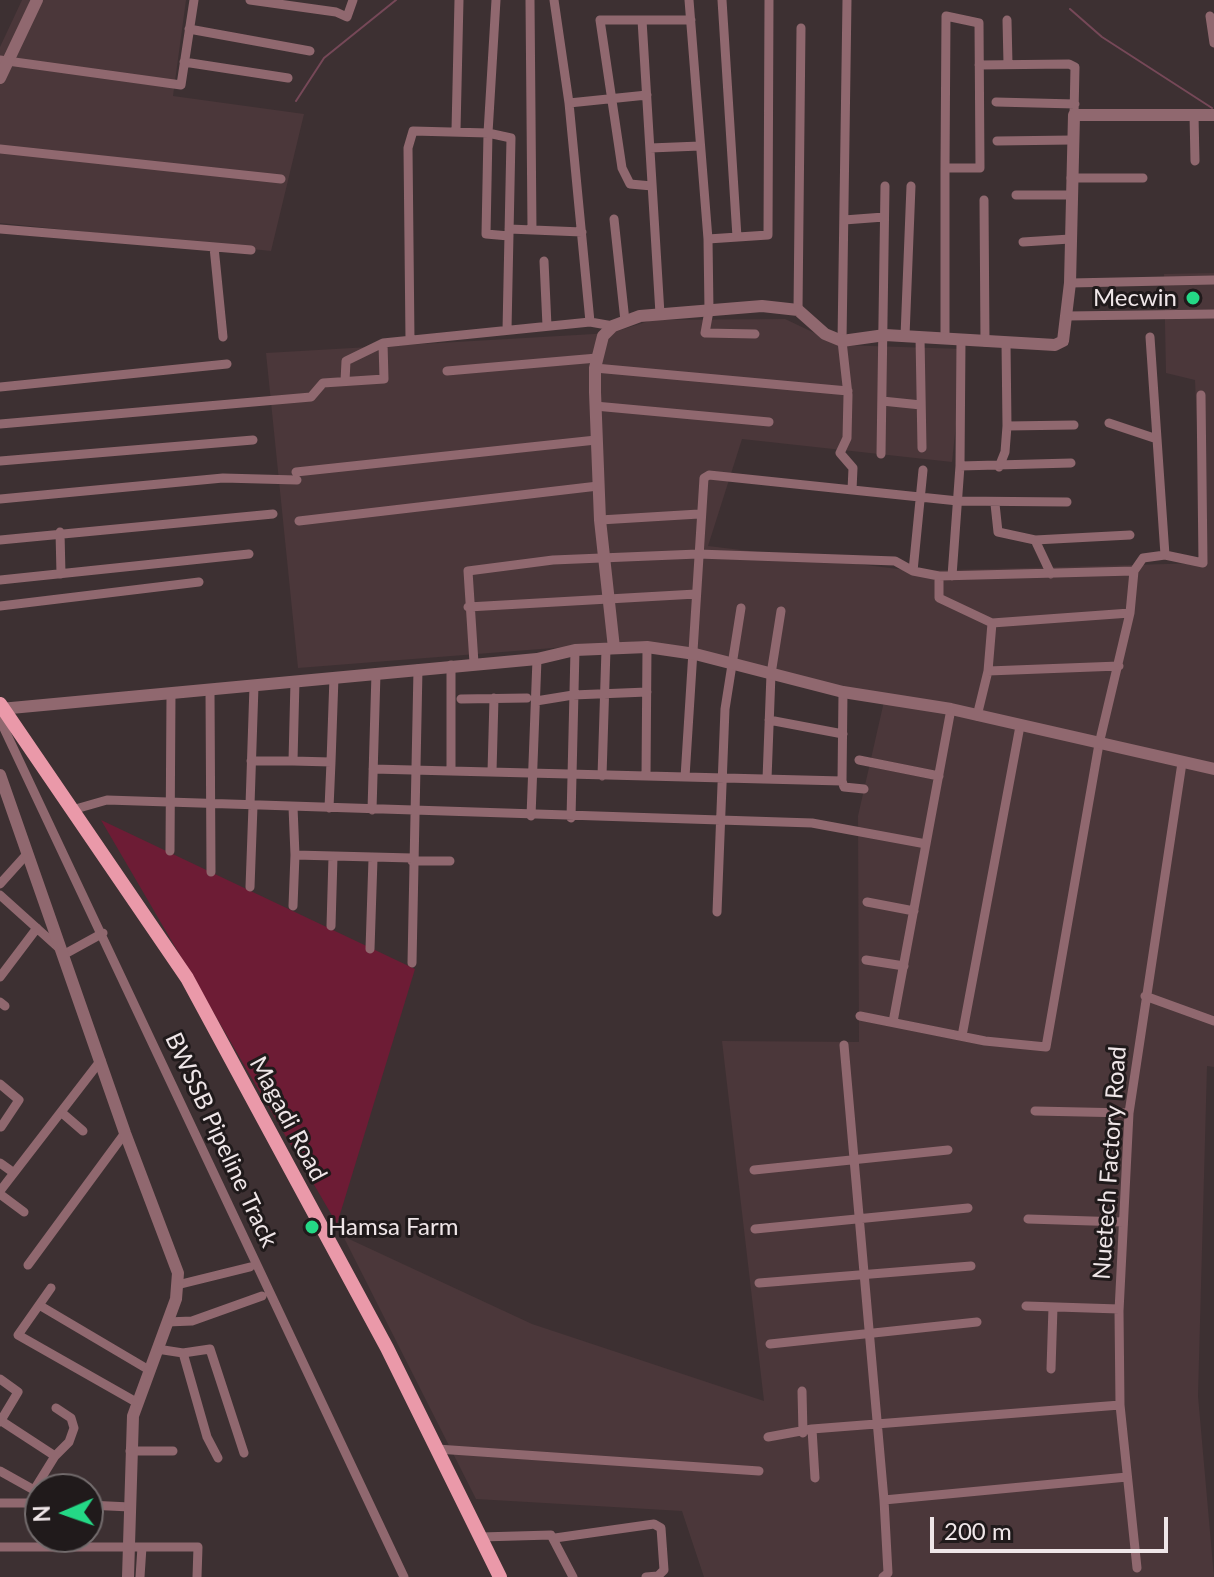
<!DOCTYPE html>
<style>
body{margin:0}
#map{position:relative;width:1214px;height:1577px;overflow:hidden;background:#3d3032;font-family:Lato,sans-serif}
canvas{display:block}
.north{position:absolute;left:24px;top:1473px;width:80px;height:80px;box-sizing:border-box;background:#201a1b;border:2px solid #736c6d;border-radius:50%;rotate:268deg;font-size:22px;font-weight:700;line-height:32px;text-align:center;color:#efe6e8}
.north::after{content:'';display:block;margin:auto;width:28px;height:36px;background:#24d886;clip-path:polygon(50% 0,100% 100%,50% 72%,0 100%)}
.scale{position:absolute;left:930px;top:1517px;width:238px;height:36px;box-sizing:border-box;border:4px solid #efe6e8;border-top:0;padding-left:10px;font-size:24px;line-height:28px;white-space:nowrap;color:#efe6e8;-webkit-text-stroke:6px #201a1b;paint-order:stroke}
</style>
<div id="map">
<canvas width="1214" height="1577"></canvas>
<div class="north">N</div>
<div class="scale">200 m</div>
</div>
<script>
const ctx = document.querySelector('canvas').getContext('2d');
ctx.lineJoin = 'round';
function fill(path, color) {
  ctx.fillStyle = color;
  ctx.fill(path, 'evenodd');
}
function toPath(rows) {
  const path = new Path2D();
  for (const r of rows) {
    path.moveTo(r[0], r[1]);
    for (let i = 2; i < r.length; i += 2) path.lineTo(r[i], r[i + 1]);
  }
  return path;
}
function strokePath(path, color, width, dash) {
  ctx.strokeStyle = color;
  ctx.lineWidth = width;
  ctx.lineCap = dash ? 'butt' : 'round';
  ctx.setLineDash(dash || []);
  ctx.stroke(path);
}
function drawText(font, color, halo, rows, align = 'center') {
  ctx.font = font + ' Lato,sans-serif';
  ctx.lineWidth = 6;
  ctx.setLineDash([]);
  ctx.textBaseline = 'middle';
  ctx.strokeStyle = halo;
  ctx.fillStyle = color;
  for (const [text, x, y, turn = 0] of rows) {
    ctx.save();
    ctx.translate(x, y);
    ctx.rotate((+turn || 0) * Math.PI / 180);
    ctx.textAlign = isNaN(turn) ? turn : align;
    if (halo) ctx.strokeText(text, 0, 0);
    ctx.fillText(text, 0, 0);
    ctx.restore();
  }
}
fill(toPath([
 [22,0,186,0,173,96,304,114,271,251,0,223,0,47],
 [1214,273,1214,1067,1207,1066,1198,1396,1214,1577,704,1577,682,1511,476,1499,337,1224,349,1239,532,1324,764,1401,722,1041,859,1042,858,816,885,697,643,641,298,668,266,353,611,333,652,320,785,319,840,345,964,349,952,462,742,439,708,546,915,571,1203,563,1195,380,1166,373,1164,274]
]), '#4b373a');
fill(toPath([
 [101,820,415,969,337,1224]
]), '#6d1c35');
strokePath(toPath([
 [1070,9,1102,37,1212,108],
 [296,101,324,58,396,0]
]), '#764858', 2);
strokePath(toPath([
 [250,0,336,12,347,17,353,0],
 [496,0,488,133,511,138,507,330],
 [530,0,532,229],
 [554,0,569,103,590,322],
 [689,0,708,239,709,311,705,333,755,334],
 [722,0,737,237],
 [847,0,842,341,848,395,847,438,840,453,853,468,852,490],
 [1210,16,1214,43],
 [642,20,660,314],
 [1007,20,1008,64],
 [189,29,310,51],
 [0,60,181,85,194,0],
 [184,62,288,78],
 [979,65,1069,64,1075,67,1074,115],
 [996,102,1075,104],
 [569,103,647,95],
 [1194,115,1195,161],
 [456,130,459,0],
 [997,141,1072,140],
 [650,148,700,146],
 [0,149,281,179],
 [1071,178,1143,178],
 [652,186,630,184,622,168,600,20,691,20],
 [1016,195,1071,195],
 [984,200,985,342],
 [614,219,625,321],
 [844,220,884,217],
 [0,229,251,250],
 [509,229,582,232],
 [708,239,768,235,769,0],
 [1023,242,1070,239],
 [214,247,223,337],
 [544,261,547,326],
 [1070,283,1214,280],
 [798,310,801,28],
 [1067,316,1214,314],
 [905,336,911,186],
 [920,337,922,448],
 [945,338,945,168,946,16,979,23,980,168,945,168],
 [410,340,408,148,413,131,488,133,486,234,509,236],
 [961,341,960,466,1071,463],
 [595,368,848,391],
 [447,371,597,358],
 [345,381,346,361,383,343,590,322,613,326],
 [0,387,227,364],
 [882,401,921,405],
 [595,406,769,422],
 [1109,423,1157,439],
 [0,424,311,397,323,383,384,379,383,343],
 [1007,426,1074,425],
 [881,454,885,186],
 [0,461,253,440],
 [999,467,1005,452,1007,426,1006,343],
 [296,472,596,440],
 [0,499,223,478,297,480],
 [995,504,998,532,1035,540,1051,574],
 [600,520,699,514],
 [299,521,598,486],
 [60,532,61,574],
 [0,540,273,514],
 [1035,540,1130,535],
 [1165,555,1203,563,1201,395],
 [913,571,923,470],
 [939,576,1134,571],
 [952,576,960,466],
 [0,580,249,554],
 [0,606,199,582],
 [468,607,696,594],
 [474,663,468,571,553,560,698,554,895,561,913,571,939,576,939,598,992,623],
 [988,671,1119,666],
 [295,681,293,761,331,762,334,677],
 [210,690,211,872],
 [461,699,527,698],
 [536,701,573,695,647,692],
 [977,716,988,671,992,623,1130,613],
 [0,720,404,1577],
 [769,720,843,734],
 [859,760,939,776],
 [251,761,293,761],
 [373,769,842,781,844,787,864,789],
 [451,771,451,665],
 [492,772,494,698],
 [602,776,606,649],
 [646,776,647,647],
 [685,777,704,478,709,475,958,501,1067,502],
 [767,779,771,674,781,611],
 [842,781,843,692],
 [250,805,254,686],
 [293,807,295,855,412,858],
 [329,808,331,762],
 [72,810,107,800,812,823,926,844],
 [372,810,376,673],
 [531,816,537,659],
 [571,818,575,650],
 [170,851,171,694],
 [412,861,450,861],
 [0,884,27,854],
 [250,887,253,806],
 [0,895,60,949],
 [867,902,914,911],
 [293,906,295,855],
 [717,912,725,709,741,608],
 [331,926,333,857],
 [370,949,373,859],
 [63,955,103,933],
 [866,960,904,966],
 [412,963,418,669],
 [0,977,37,928],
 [1145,996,1214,1021],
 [0,1002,5,1006],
 [860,1016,985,1041,1046,1047,1099,744,1130,613,1134,571,1143,558,1165,555,1150,337],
 [893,1022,951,709],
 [962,1036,1020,726],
 [844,1045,884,1500,888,1573,883,1577],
 [0,1084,19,1100,1,1127],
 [1035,1111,1129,1113],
 [61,1112,83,1131],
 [0,1163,14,1173],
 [754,1170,948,1150],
 [0,1191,101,1060],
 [0,1194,24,1212],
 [1028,1219,1123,1222],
 [755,1229,968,1208],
 [28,1265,125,1133],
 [759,1283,971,1266],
 [177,1285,250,1267],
 [51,1288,18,1335,136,1402],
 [39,1305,149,1370],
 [1026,1306,1119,1309],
 [167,1322,192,1321,262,1296],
 [770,1344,977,1322],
 [157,1349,183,1353,210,1349,244,1453],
 [183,1353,207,1437,218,1458],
 [1051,1369,1053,1307],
 [0,1379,18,1392,0,1422],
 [802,1391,803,1433],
 [0,1420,55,1456,34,1490,0,1471],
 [812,1429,815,1478],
 [768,1437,812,1429,1120,1405],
 [437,1449,759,1471],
 [130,1451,173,1451],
 [55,1456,69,1442,74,1428,71,1418,56,1408],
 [884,1500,1127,1477],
 [0,1503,40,1503],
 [88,1505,130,1507],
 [481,1537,551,1535,573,1577],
 [555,1538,654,1524,661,1528,664,1570,658,1576,646,1577],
 [0,1547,142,1547],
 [1137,1568,1120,1405,1119,1311,1129,1113,1182,763],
 [140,1577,142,1547,198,1547,197,1577]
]), '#90686f', 9);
strokePath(toPath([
 [0,78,37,0],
 [614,648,600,520,595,392,595,368,603,336,613,326,640,316,762,306,798,310,825,334,842,341,885,335,1055,345,1063,341,1070,283,1074,115,1214,115],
 [0,709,537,659,575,650,647,647,695,654,843,692,951,709,1214,769],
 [0,775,125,1133,178,1273,176,1299,133,1416,128,1577]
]), '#90686f', 12);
strokePath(toPath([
 [0,704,187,978,387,1348,500,1577]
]), '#ea99a9', 14);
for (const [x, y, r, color] of [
 [1193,298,8,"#24d886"],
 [312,1227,8,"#24d886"]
]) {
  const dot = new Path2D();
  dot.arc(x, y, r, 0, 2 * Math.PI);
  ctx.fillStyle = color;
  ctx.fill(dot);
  strokePath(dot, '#201a1b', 3);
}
drawText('24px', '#efe6e8', '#201a1b', [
 ["Mecwin",1177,298],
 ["Hamsa Farm",328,1227,"left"]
], 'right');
drawText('24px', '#efe6e8', '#201a1b', [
 ["Magadi Road",288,1119,62],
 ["BWSSB Pipeline Track",221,1140,65],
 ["Nuetech Factory Road",1110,1163,-86]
]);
</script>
